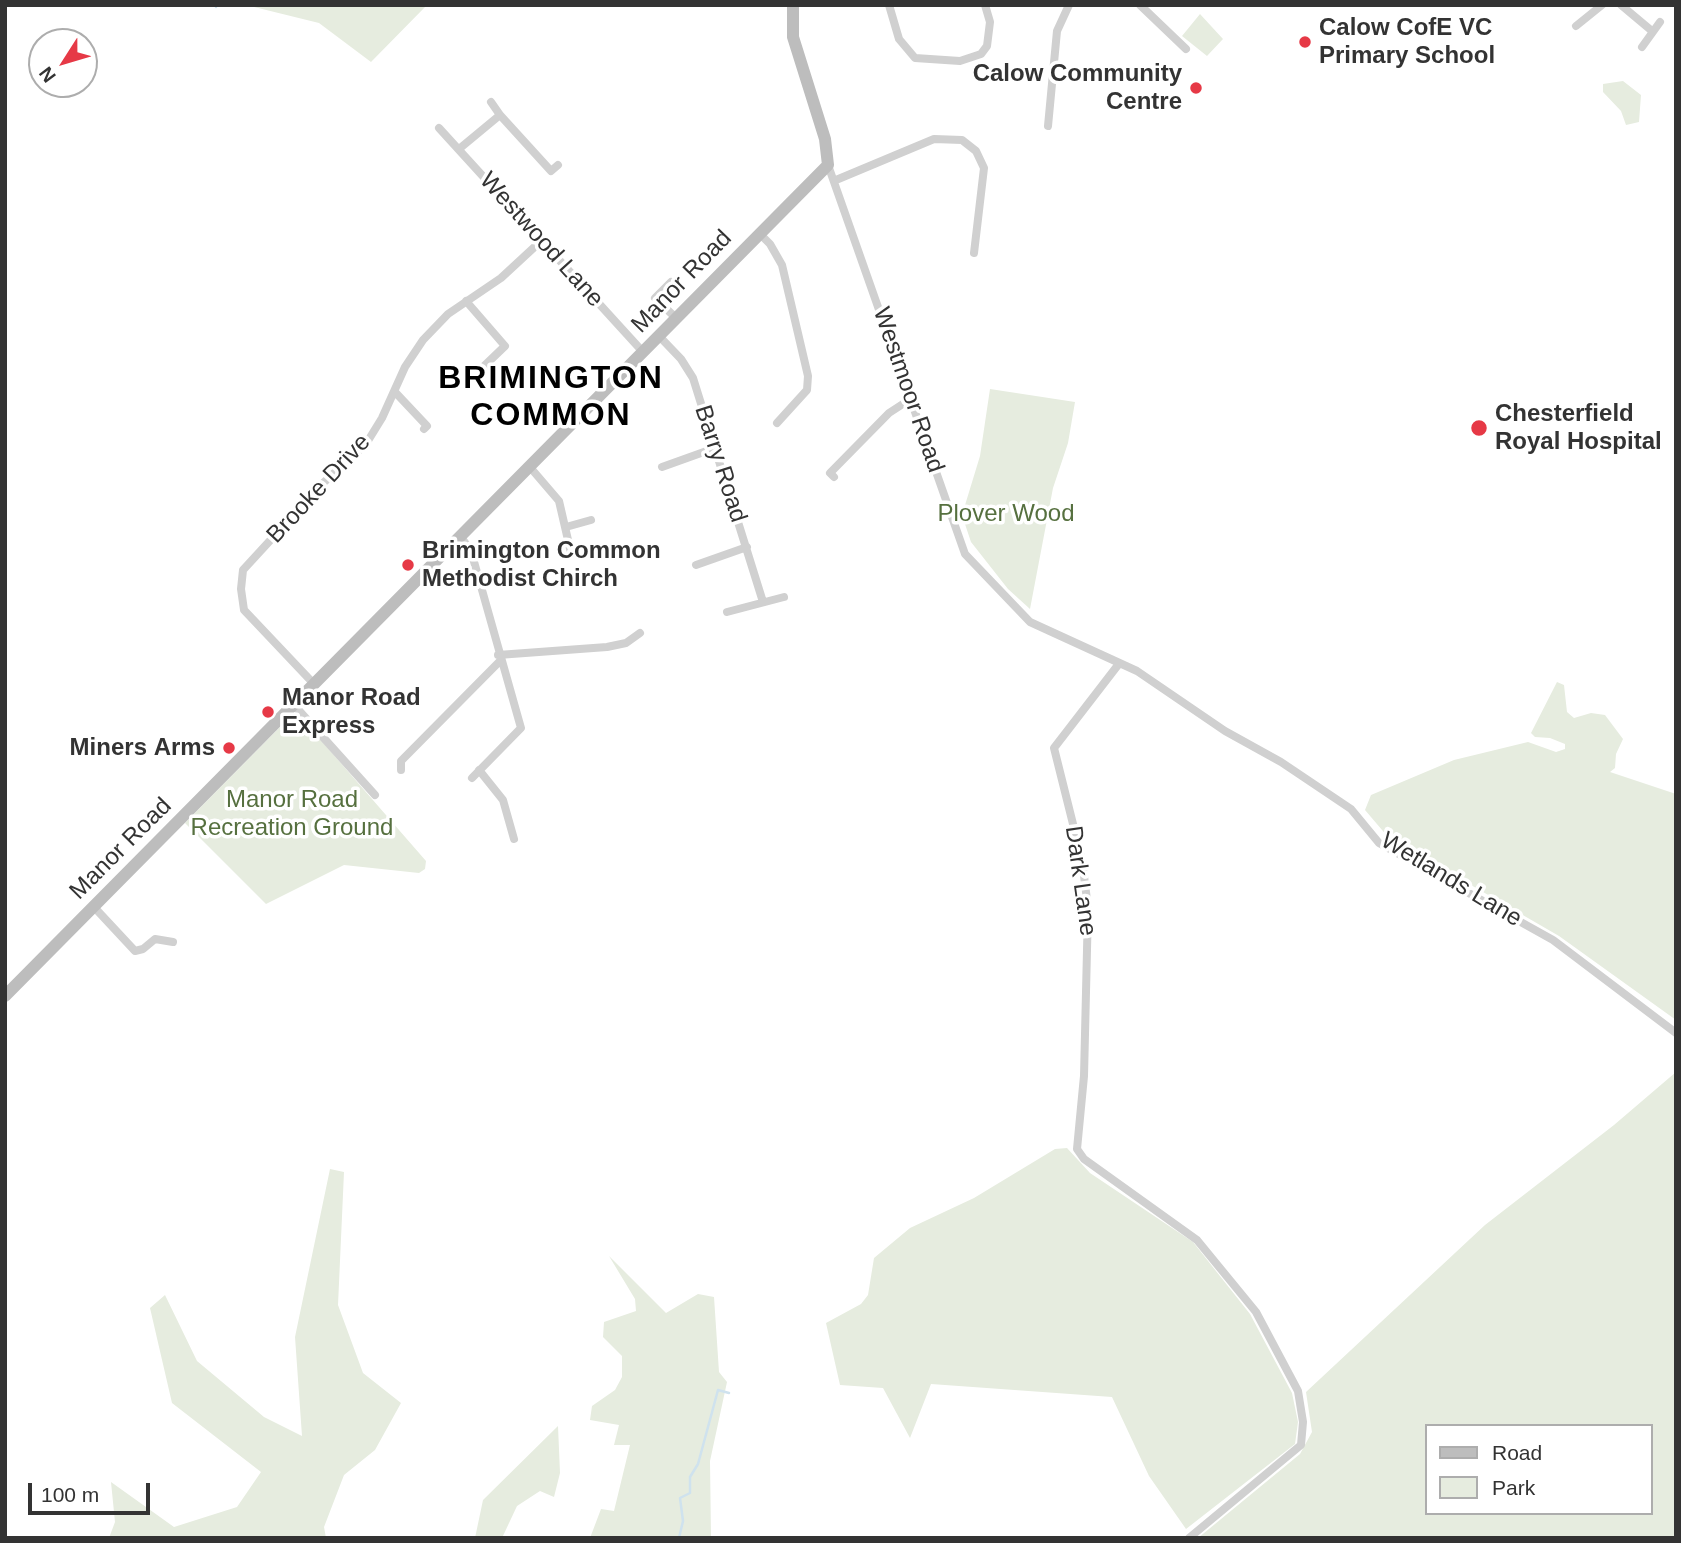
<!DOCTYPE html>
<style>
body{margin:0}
#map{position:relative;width:1681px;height:1543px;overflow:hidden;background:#fff;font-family:Arial,sans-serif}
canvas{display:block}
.frame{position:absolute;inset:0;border:7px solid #333;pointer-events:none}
.legend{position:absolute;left:1425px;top:1424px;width:228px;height:91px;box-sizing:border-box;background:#fff;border:2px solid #adadad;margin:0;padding:9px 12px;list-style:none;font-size:21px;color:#333}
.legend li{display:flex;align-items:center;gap:14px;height:35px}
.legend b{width:35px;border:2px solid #adadad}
.north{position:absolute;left:28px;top:28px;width:70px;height:70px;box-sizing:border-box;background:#fff;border:2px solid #adadad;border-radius:50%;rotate:233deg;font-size:19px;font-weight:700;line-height:28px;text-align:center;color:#333}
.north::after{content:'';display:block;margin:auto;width:24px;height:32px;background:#e63946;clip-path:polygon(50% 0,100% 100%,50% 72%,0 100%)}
.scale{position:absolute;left:28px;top:1483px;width:122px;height:32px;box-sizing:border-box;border:4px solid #333;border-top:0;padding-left:9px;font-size:21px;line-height:24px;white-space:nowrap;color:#333;-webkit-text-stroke:5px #fff;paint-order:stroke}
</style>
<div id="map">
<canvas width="1681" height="1543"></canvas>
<div class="frame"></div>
<ul class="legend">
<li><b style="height:9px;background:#bdbdbd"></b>Road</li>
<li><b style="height:19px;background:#e6ecdf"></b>Park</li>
</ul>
<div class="north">N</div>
<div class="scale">100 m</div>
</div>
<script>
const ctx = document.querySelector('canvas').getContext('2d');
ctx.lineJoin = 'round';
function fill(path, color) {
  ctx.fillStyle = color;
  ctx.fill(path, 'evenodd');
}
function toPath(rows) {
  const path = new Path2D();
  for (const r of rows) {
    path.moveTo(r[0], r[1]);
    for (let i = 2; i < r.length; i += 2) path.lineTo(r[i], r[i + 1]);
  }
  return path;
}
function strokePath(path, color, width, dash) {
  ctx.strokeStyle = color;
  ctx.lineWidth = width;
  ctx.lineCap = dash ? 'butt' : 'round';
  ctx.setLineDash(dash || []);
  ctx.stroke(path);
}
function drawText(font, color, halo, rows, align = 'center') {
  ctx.font = font + ' Arial,sans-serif';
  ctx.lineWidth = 7;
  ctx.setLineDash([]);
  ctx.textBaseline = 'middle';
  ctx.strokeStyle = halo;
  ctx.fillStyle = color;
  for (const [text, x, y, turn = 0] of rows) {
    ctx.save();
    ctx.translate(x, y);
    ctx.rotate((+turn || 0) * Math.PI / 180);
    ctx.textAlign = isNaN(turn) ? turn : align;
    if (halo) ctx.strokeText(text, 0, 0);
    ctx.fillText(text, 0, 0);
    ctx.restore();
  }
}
fill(toPath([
 [246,5,427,5,371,62,319,23],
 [1200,14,1223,39,1207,56,1182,36],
 [1623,81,1641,95,1639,122,1626,125,1621,111,1603,92,1603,84],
 [990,389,1075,402,1068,443,1053,488,1030,609,1008,589,971,542,962,515,980,456],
 [1557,682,1564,685,1567,712,1574,718,1591,713,1605,715,1623,739,1616,754,1615,768,1610,772,1676,794,1676,1020,1559,936,1388,837,1365,810,1371,795,1454,760,1528,742,1556,752,1565,749,1565,744,1550,738,1535,737,1531,733],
 [293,714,298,714,426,861,425,869,419,873,344,865,266,904,185,823],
 [1676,1072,1676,1538,1198,1538,1300,1454,1312,1432,1306,1392,1485,1225,1614,1125],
 [1427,1426,1651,1426,1651,1513,1427,1513],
 [1067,1148,1090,1173,1193,1242,1250,1314,1292,1393,1298,1422,1295,1444,1186,1529,1149,1476,1112,1397,931,1384,910,1438,883,1388,840,1385,826,1323,861,1304,868,1295,874,1258,910,1228,974,1198,1055,1149],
 [330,1169,344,1172,338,1305,363,1373,401,1403,375,1450,344,1475,324,1527,326,1538,109,1538,115,1522,111,1482,174,1527,237,1507,261,1472,172,1403,150,1308,165,1295,197,1361,264,1417,302,1436,295,1337],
 [609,1256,666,1313,698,1294,714,1297,719,1372,727,1382,710,1461,711,1538,590,1538,601,1509,614,1511,630,1445,614,1445,619,1425,590,1420,592,1406,615,1390,622,1377,622,1356,603,1337,604,1322,636,1311,635,1299],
 [558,1426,560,1473,554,1497,540,1491,517,1506,502,1538,475,1538,483,1500]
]), '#e6ecdf');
strokePath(toPath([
 [216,7,216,5],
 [679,1538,683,1521,680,1498,690,1493,690,1477,698,1464,718,1390,729,1393]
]), '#cfe2ee', 2.5);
strokePath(toPath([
 [889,5,899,39,915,58,960,61,981,54,987,46,990,22,985,5],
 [1140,5,1186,49],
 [1621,5,1652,31],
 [1576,26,1602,5],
 [1642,47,1660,22],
 [491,102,500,115],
 [1048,126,1057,31,1069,5],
 [439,128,643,352],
 [459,149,500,115,551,171,558,165],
 [828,165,965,554,1030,622,1137,671,1225,731,1281,762,1351,809,1379,843,1553,940,1676,1033],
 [836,180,934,139,962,140,976,151,984,168,974,253],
 [759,233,770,244,782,265,808,376,807,390,777,423],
 [671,282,655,298,676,318],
 [466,301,505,346,480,370],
 [659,336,681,359,693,378,763,602],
 [395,392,427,426,424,429],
 [529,466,559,501,571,553],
 [662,467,715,448],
 [834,477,830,473,889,413,912,398],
 [566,527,591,520],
 [461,537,471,551,521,728,472,778],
 [696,565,747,547],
 [727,612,784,597],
 [498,655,607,647,626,643,640,633],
 [1118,665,1054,748,1082,860,1088,908,1084,1076,1077,1149,1084,1159,1197,1240,1256,1312,1298,1391,1303,1422,1301,1445,1189,1538],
 [314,684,244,610,241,589,243,570,322,484,366,444,382,418,405,367,423,340,448,314,501,278,541,241],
 [294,705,375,795],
 [401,770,401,761,500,661],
 [479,770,503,800,514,839],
 [94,907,135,951,143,949,155,939,173,942]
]), '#d0d0d0', 8);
strokePath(toPath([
 [5,996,828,165,825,139,793,37,793,5]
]), '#bdbdbd', 12);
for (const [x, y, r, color] of [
 [1305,42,7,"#e63946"],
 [1196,88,7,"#e63946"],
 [1479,428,9,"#e63946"],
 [408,565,7,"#e63946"],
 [268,712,7,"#e63946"],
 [229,748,7,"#e63946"]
]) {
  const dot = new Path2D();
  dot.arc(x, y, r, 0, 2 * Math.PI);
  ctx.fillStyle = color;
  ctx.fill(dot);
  strokePath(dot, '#fff', 2.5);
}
drawText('bold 24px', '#333', '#fff', [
 ["Calow CofE VC",1319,28],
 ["Primary School",1319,56],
 ["Calow Community",1182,74,"right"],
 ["Centre",1182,102,"right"],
 ["Chesterfield",1495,414],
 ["Royal Hospital",1495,442],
 ["Brimington Common",422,551],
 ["Methodist Chirch",422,579],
 ["Manor Road",282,698],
 ["Express",282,726],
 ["Miners Arms",215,748,"right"]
], 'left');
drawText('24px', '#333', '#fff', [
 ["Westwood Lane",541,240,48],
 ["Manor Road",682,282,-46],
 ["Westmoor Road",908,390,71],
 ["Barry Road",720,464,72],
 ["Brooke Drive",319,489,-47],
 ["Manor Road",121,849,-45],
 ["Wetlands Lane",1451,880,31],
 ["Dark Lane",1080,881,82]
]);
drawText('24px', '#56703f', '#fff', [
 ["Plover Wood",1006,514],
 ["Manor Road",292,800],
 ["Recreation Ground",292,828]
]);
ctx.letterSpacing = '2px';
drawText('bold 32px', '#000', '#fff', [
 ["BRIMINGTON",551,379],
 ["COMMON",551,416]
]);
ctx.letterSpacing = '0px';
</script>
